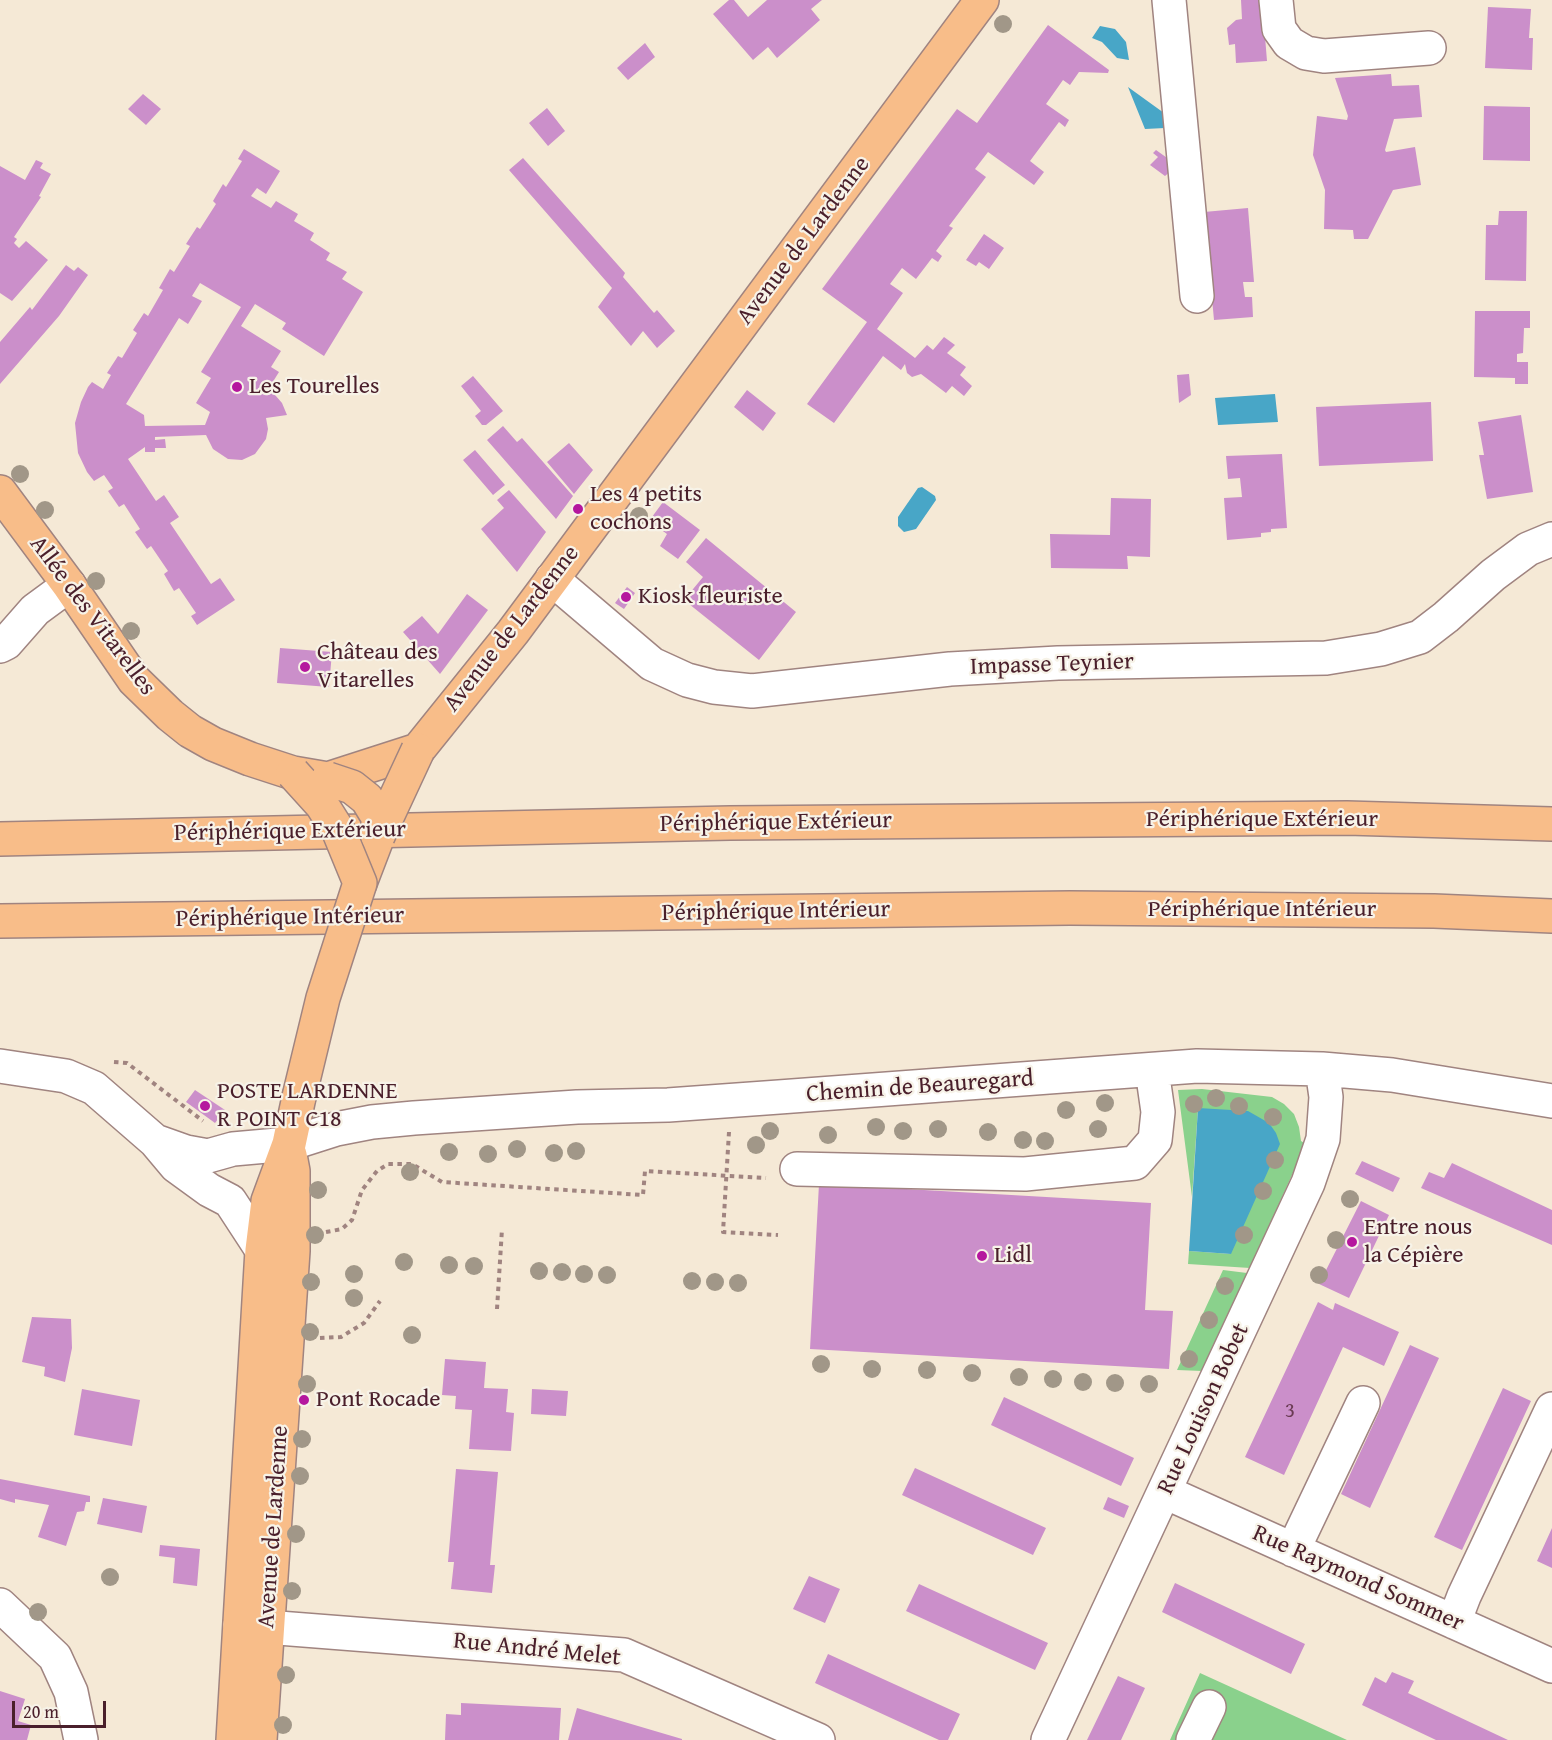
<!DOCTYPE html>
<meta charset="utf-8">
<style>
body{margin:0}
#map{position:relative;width:1552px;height:1740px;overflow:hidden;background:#f5e9d6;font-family:"Gentium Book Plus",serif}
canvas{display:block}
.scale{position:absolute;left:12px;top:1701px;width:94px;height:27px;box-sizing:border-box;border:3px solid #4a1f2b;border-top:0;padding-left:8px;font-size:18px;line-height:21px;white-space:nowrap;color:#4a1f2b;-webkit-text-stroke:4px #f7f3e8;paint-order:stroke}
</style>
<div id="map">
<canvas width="1552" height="1740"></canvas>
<div class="scale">20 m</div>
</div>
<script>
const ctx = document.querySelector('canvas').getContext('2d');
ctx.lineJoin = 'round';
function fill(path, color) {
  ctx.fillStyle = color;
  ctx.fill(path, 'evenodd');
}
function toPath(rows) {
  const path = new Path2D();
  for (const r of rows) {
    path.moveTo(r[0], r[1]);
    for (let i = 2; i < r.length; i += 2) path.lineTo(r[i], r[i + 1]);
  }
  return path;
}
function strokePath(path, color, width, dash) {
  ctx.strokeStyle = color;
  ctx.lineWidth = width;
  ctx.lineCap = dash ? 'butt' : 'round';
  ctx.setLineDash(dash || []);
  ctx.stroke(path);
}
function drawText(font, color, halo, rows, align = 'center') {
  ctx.font = font + ' "Gentium Book Plus",serif';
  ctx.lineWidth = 4.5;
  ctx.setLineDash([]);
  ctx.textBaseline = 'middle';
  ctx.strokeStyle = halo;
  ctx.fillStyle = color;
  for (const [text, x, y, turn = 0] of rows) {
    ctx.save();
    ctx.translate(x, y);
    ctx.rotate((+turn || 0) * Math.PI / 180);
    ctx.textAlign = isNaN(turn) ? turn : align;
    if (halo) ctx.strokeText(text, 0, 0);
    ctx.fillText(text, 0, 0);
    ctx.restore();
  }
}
fill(toPath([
 [1202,1089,1272,1097,1284,1104,1294,1114,1299,1127,1301,1141,1306,1144,1250,1268,1188,1264,1189,1251,1231,1254,1198,1108,1192,1197,1178,1090],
 [1223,1270,1247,1273,1202,1371,1177,1370],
 [1200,1673,1347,1740,1170,1740]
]), '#8ad18c');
fill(toPath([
 [1100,26,1115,29,1126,42,1129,60,1117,58,1102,42,1092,38],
 [1128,87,1164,113,1165,128,1145,129],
 [1275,394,1278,422,1218,425,1215,398],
 [922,487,935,496,936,500,916,529,904,532,898,526,898,517,918,488],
 [1198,1108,1248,1111,1269,1123,1276,1133,1280,1144,1231,1254,1189,1251]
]), '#48a6c7');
fill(toPath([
 [729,0,734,0,748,17,767,0,822,0,811,9,820,20,777,58,768,47,753,60,713,14],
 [1241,0,1262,0,1267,61,1236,63,1235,44,1229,45,1227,28,1236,20,1242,19],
 [1488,7,1531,9,1529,38,1533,38,1532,70,1485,68],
 [1048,25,1109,70,1108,73,1079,72,1070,85,1063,80,1046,104,1069,120,1065,127,1059,122,1030,161,1044,172,1034,185,988,152,975,169,986,177,949,226,953,228,936,251,942,256,938,262,932,258,916,279,902,268,890,284,903,293,877,329,915,358,927,345,933,350,944,337,955,345,947,353,966,367,960,375,972,386,964,396,952,386,946,393,921,374,912,377,907,373,905,364,901,370,883,356,834,423,807,404,867,322,822,289,957,109,977,123],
 [645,43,655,57,628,80,617,68],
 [1391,74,1392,86,1419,85,1422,117,1394,119,1385,150,1386,152,1415,147,1421,185,1393,190,1368,239,1354,239,1353,230,1324,229,1325,190,1313,155,1317,116,1347,120,1348,116,1335,78],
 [143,94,161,109,146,125,128,109],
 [1484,106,1530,107,1530,161,1483,160],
 [547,108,565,131,548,146,529,123],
 [244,149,280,171,266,194,257,188,251,196,271,208,276,201,298,214,294,221,314,233,310,240,330,253,326,260,347,272,342,279,363,292,324,356,282,329,286,323,255,304,241,326,281,351,271,367,279,372,269,388,282,403,287,415,266,418,268,429,266,439,255,454,242,460,228,459,213,449,206,435,155,437,155,440,165,439,166,448,155,448,155,452,145,452,145,447,128,459,156,501,164,495,179,517,170,523,211,584,220,578,235,600,197,625,191,616,196,613,179,588,174,591,164,574,168,571,151,546,147,549,135,532,140,529,124,504,119,507,108,491,113,488,104,475,94,481,87,472,78,453,75,423,81,402,88,387,92,382,103,389,111,375,107,373,118,356,122,358,137,333,133,330,144,313,148,316,163,290,159,288,170,269,174,272,190,246,186,244,197,227,200,229,216,204,213,201,223,184,226,187,242,161,238,159],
 [200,283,241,307,201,372,211,378,196,403,210,412,205,425,145,426,144,415,126,404,179,318,188,324,202,301,192,296],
 [1156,150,1170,160,1172,170,1165,176,1150,165,1158,157,1153,153],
 [523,158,625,273,623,277,654,313,657,310,675,331,657,348,643,331,631,346,598,307,612,288,509,170],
 [36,160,43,163,40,168,51,174,39,196,41,197,14,237,17,239,14,243,19,248,26,241,48,260,12,301,0,293,0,166,25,180],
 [1248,208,1254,282,1243,282,1245,297,1252,297,1253,317,1214,320,1204,212],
 [1499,211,1527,211,1526,281,1485,280,1486,225,1498,225],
 [984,234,1004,248,989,269,979,262,976,266,966,260],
 [66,265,74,271,78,267,88,275,59,316,0,384,0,342,30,307,32,310],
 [1475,311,1530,311,1530,328,1524,328,1523,353,1517,354,1517,362,1528,362,1528,384,1515,384,1515,378,1474,377],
 [1189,374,1191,395,1179,403,1177,375],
 [473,376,503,411,486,425,482,425,475,416,481,411,461,386],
 [747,390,776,413,763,431,734,407],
 [1431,402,1433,461,1319,466,1316,407],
 [1521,415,1533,492,1487,499,1479,455,1484,455,1478,422],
 [503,426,517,442,522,438,573,496,556,519,487,440],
 [569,443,593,470,574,494,547,462],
 [475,450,505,485,493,495,463,460],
 [1282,454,1287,528,1271,529,1271,532,1261,533,1261,537,1227,540,1224,498,1242,497,1240,478,1228,479,1226,456],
 [509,490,546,532,517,572,481,529,504,508,497,500],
 [1111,498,1151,499,1150,557,1127,556,1128,569,1051,568,1050,534,1110,535],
 [663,502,700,530,678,559,660,546,667,534,649,521],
 [706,538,796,612,759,660,684,600,703,577,686,562],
 [627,587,635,593,624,609,615,603],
 [467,594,488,610,440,674,403,632,422,616,438,634],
 [280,648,332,652,329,687,277,683],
 [195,1090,225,1110,215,1123,186,1102],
 [1362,1161,1400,1178,1393,1192,1355,1174],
 [1452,1163,1552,1210,1552,1245,1421,1188,1429,1172,1444,1178],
 [819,1184,1151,1203,1145,1310,1173,1311,1169,1369,810,1349],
 [1361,1201,1389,1215,1349,1298,1319,1284],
 [1318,1302,1333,1310,1335,1303,1399,1332,1384,1366,1343,1347,1284,1475,1245,1457],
 [32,1317,71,1319,72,1348,65,1382,44,1376,45,1367,22,1362],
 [1410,1345,1439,1358,1370,1508,1341,1494],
 [445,1359,486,1362,484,1388,508,1389,506,1412,514,1413,511,1451,469,1449,472,1410,455,1409,456,1396,442,1395],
 [1503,1388,1531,1401,1462,1550,1434,1537],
 [82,1389,140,1400,132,1446,74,1435],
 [532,1389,568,1391,566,1416,531,1414],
 [1004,1397,1134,1458,1121,1486,991,1425],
 [915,1468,1046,1528,1033,1555,902,1495],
 [456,1469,498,1472,490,1565,495,1565,492,1593,451,1589,454,1562,448,1562],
 [0,1479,90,1496,90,1502,86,1502,84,1511,77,1512,66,1546,38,1537,49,1505,15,1499,15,1503,0,1499],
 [1108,1497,1129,1506,1124,1518,1103,1509],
 [103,1498,147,1506,142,1533,97,1524],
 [1552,1528,1552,1568,1537,1561],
 [160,1545,200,1549,197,1586,173,1583,175,1558,159,1556],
 [809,1576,840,1589,825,1623,793,1609],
 [1175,1583,1305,1644,1291,1674,1162,1612],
 [919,1584,1048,1643,1035,1670,906,1611],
 [828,1654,960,1714,948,1740,939,1740,815,1683],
 [1392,1672,1414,1681,1408,1693,1508,1740,1436,1740,1362,1705,1375,1677,1386,1683],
 [1118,1676,1145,1688,1121,1740,1087,1740],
 [0,1691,25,1699,18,1721,31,1725,27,1740,0,1740],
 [461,1703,561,1708,559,1740,445,1740,446,1714,461,1715],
 [577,1708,682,1739,682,1740,568,1740]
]), '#cb8fca');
const minor = toPath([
 [1169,0,1197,296],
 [1276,0,1279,29,1289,43,1306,53,1324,56,1429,48],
 [552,579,652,664,687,680,714,687,752,691,950,669,1058,663,1326,658,1381,649,1420,637,1446,617,1493,575,1528,549,1552,539],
 [0,646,6,643,35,610,69,585],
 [0,1066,66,1076,94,1088,155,1141,176,1166,209,1190,230,1201,262,1250],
 [155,1141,186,1152,208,1156,233,1149,289,1144,336,1129,372,1122,414,1118,577,1107,668,1105,779,1097,1197,1066,1322,1069,1392,1075,1552,1101],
 [797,1169,1025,1174,1135,1163,1155,1140,1158,1112,1152,1070],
 [1165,1492,1552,1666],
 [1293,1550,1363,1403],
 [0,1605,55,1657,71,1692,81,1740],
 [1454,1622,1464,1596,1552,1409],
 [240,1625,624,1655,818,1740],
 [1048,1740,1308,1183,1323,1139,1326,1097,1322,1069],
 [1193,1740,1209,1707]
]);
const major = toPath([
 [0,492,69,585,134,680,170,715,190,731,213,744,250,759,293,773,328,779,418,750,513,632,982,0],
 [360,883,378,836],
 [233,1740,262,1250,268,1201,289,1144,299,1097],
 [260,1740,293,1251,293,1171,290,1155]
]);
const highway = toPath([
 [0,839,730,823,1347,818,1552,824],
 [0,921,1070,908,1434,911,1552,916]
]);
strokePath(minor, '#a08480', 36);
strokePath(major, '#a08480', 36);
strokePath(highway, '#a08480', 36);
strokePath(toPath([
 [114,1062,127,1063,203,1121],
 [729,1132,723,1232,778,1235],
 [326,1232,342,1229,352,1220,362,1190,377,1171,388,1164,412,1164,442,1182,643,1195,645,1171,766,1178],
 [497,1309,502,1229],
 [320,1338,341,1337,364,1323,380,1301]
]), '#a08480', 4, [4.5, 4.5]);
strokePath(minor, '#fff', 33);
strokePath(major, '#f8bd89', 33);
strokePath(highway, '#f8bd89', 33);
const majorBridge = toPath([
 [293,773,322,805,339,832,360,883,323,998,299,1097],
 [328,779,352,787,367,799,378,817,378,836],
 [378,836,418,750]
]);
strokePath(majorBridge, '#a08480', 36, []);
strokePath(majorBridge, '#f8bd89', 33);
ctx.fillStyle = '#a19788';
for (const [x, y] of [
 [1003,24],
 [20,474],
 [45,510],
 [639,516],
 [96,581],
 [131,631],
 [1216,1098],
 [1105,1103],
 [1194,1104],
 [1239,1106],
 [1066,1110],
 [1273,1117],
 [876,1127],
 [938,1129],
 [1098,1129],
 [770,1131],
 [903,1131],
 [988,1132],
 [828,1135],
 [1023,1140],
 [1045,1141],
 [756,1145],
 [517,1149],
 [576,1151],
 [449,1152],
 [554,1153],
 [488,1154],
 [1275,1160],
 [410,1172],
 [318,1190],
 [1263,1191],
 [1350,1199],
 [315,1235],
 [1244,1235],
 [1336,1240],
 [404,1262],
 [449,1265],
 [474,1266],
 [539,1271],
 [562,1272],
 [354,1274],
 [584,1274],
 [607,1275],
 [1319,1275],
 [692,1281],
 [311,1282],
 [715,1282],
 [738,1283],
 [1225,1286],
 [354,1298],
 [1209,1320],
 [310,1332],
 [412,1335],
 [1189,1359],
 [821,1364],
 [872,1369],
 [927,1370],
 [972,1373],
 [1019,1377],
 [1053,1379],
 [1083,1382],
 [1115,1383],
 [307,1384],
 [1149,1384],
 [302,1439],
 [300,1476],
 [296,1534],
 [110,1577],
 [292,1591],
 [38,1612],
 [286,1675],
 [283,1725]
]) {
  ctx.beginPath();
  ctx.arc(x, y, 9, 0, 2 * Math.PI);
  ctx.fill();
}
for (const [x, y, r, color] of [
 [237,387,6,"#b5179e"],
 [578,509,6,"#b5179e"],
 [626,597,6,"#b5179e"],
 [305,667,6,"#b5179e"],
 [205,1106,6,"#b5179e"],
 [1352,1242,6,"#b5179e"],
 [982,1256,6,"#b5179e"],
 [304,1400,6,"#b5179e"]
]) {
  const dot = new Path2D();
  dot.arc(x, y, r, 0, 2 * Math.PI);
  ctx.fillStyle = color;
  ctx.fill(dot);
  strokePath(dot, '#f7f3e8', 2);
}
drawText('21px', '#6a3b53', null, [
 ["3",1290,1412]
]);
drawText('24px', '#4a1f2b', '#f7f3e8', [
 ["Avenue de Lardenne",804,241,-53],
 ["Allée des Vitarelles",92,616,53],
 ["Avenue de Lardenne",512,629,-52],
 ["Impasse Teynier",1052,665,-2],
 ["Périphérique Extérieur",1262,820],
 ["Périphérique Extérieur",776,823,-1],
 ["Périphérique Extérieur",290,832,-1],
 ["Périphérique Intérieur",1262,910],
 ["Périphérique Intérieur",776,912,-1],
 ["Périphérique Intérieur",290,918,-1],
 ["Chemin de Beauregard",920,1087,-4],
 ["Rue Louison Bobet",1204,1409,-65],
 ["Avenue de Lardenne",274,1527,-86],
 ["Rue Raymond Sommer",1358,1579,24],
 ["Rue André Melet",537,1650,6]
]);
drawText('24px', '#4a1f2b', '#f7f3e8', [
 ["Les Tourelles",249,387],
 ["Les 4 petits",590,495],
 ["cochons",590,523],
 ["Kiosk fleuriste",638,597],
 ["Château des",317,653],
 ["Vitarelles",317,681],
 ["POSTE LARDENNE",217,1092],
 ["R POINT C18",217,1120],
 ["Entre nous",1364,1228],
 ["la Cépière",1364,1256],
 ["Lidl",994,1256],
 ["Pont Rocade",316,1400]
], 'left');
</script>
